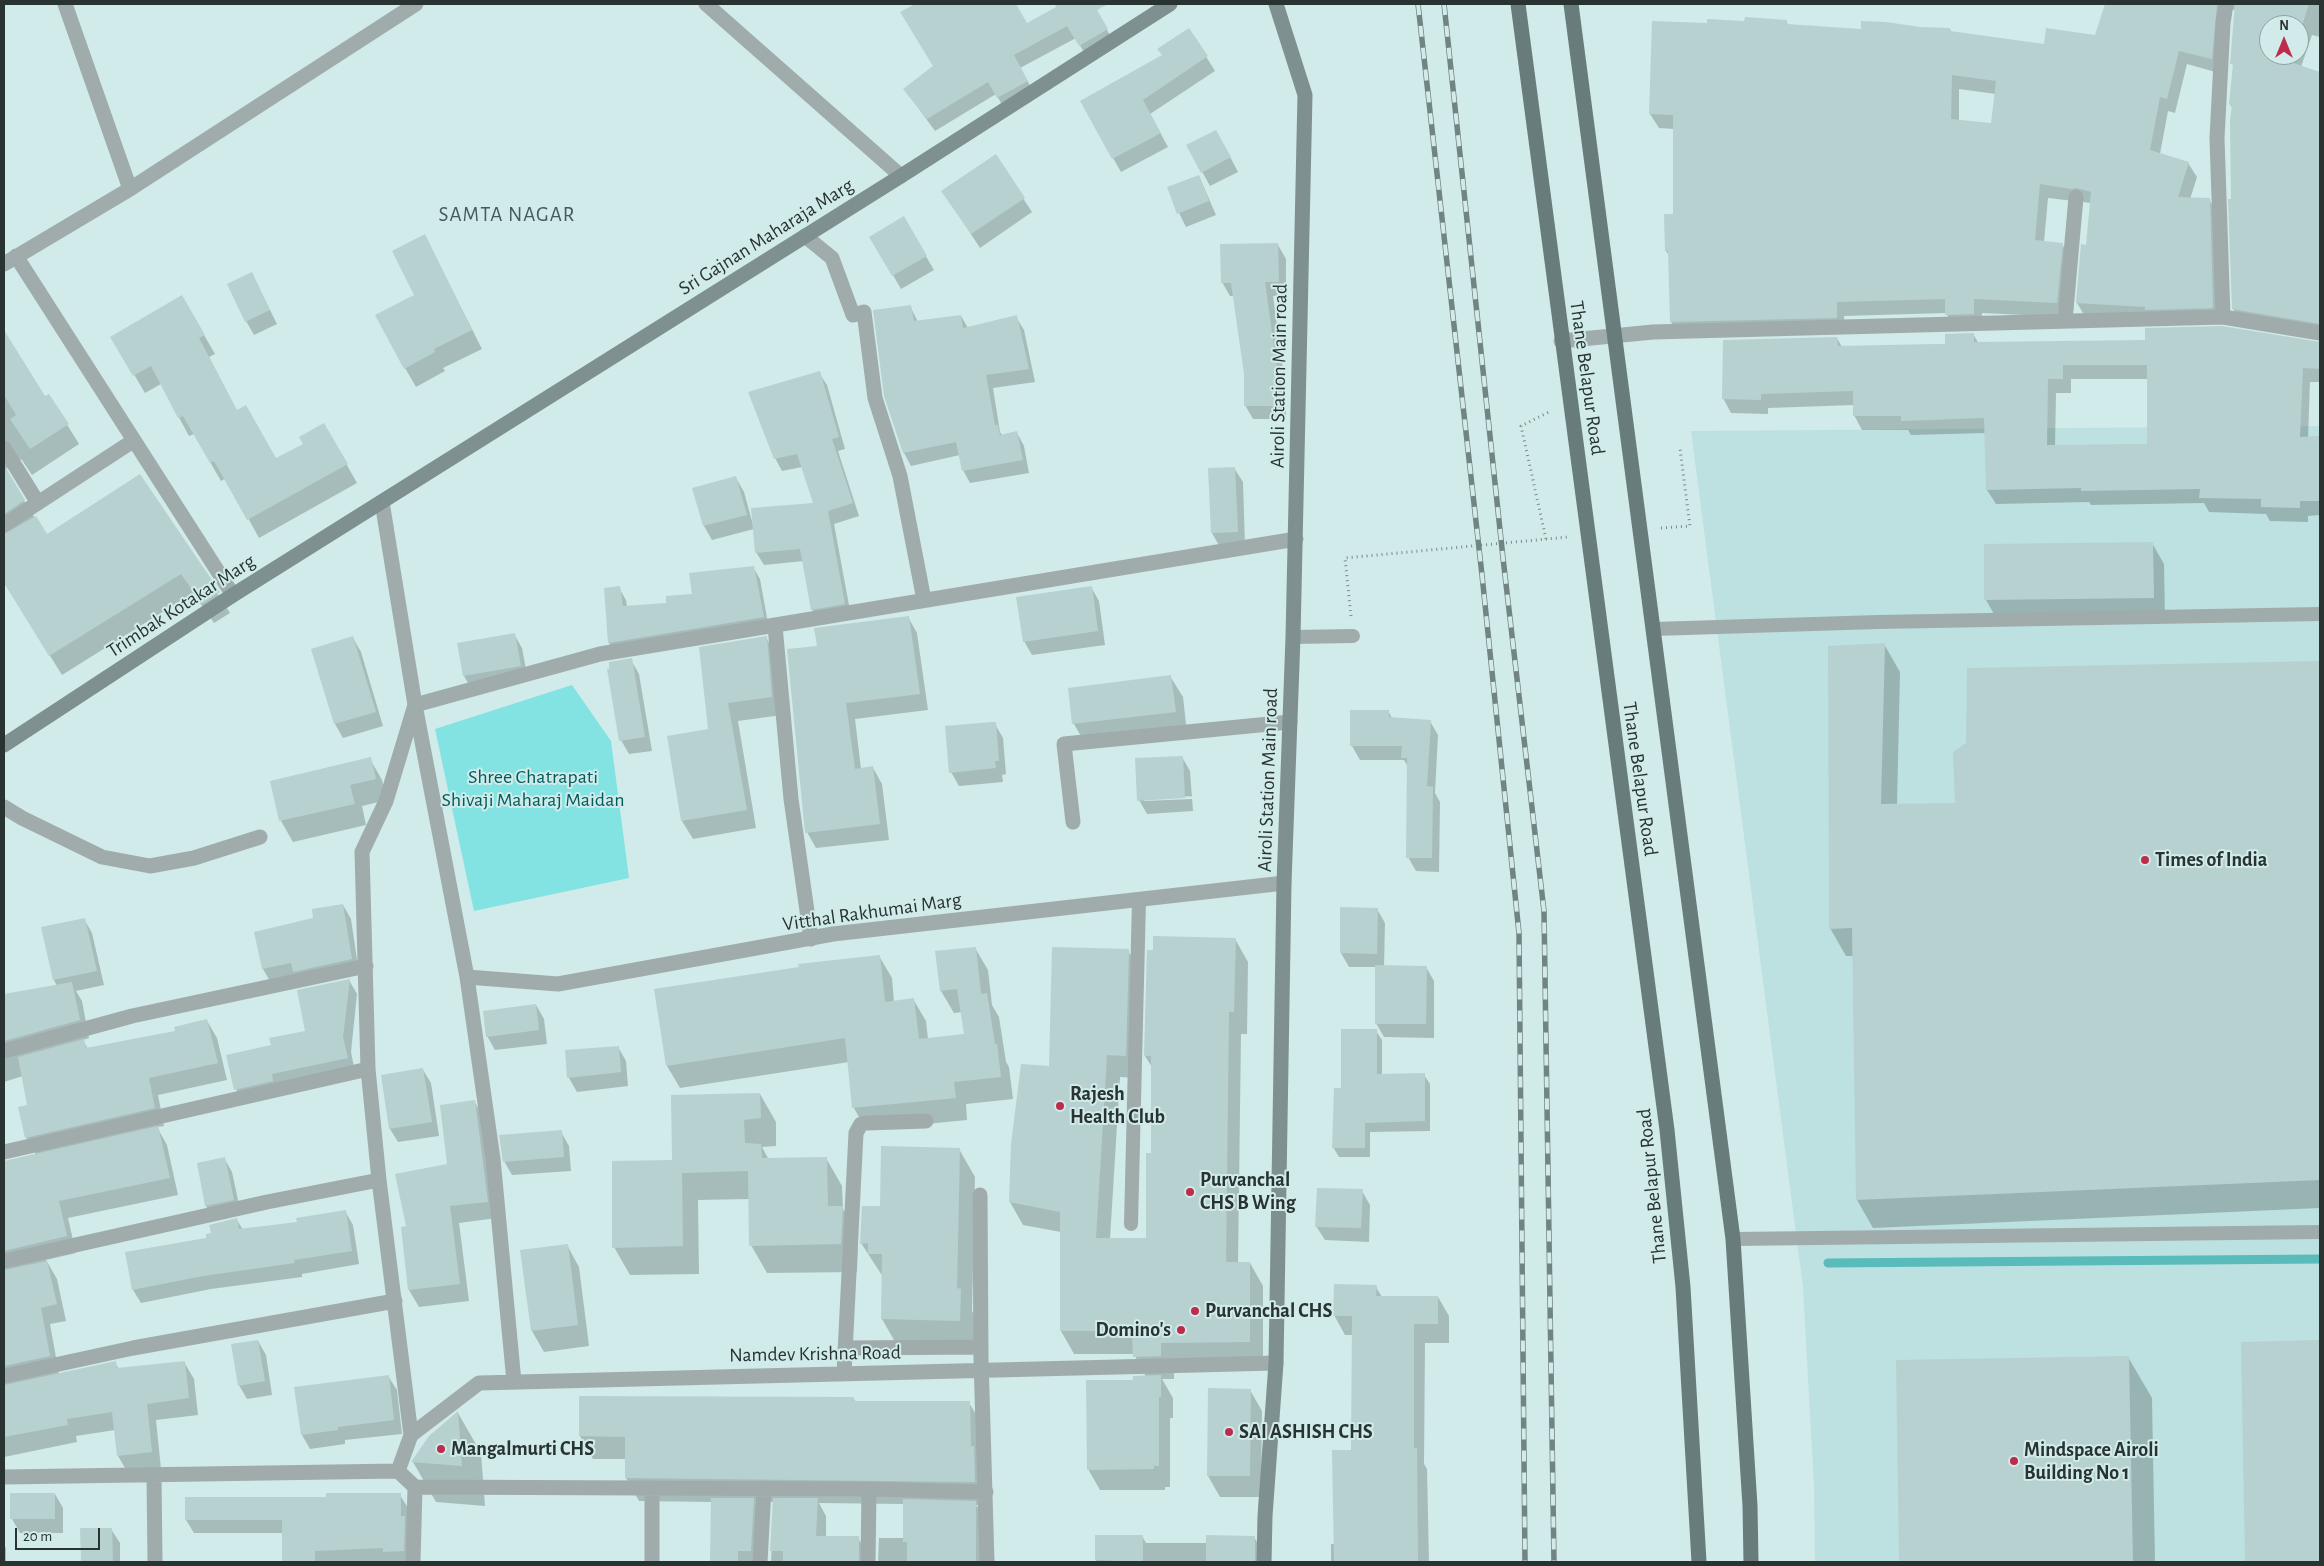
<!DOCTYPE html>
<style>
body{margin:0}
#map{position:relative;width:2324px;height:1566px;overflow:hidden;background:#d0ebea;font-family:"Alegreya Sans",sans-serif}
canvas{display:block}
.frame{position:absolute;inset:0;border:5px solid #283332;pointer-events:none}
.north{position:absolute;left:2259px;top:15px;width:50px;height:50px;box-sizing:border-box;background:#d0ebea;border:1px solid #8da1a0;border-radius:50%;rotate:0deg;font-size:14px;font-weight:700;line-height:20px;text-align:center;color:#283332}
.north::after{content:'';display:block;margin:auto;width:18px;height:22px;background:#bd2c4b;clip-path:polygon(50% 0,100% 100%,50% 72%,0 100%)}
.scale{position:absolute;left:15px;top:1528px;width:85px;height:22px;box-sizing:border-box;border:2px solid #283332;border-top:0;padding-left:6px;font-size:15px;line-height:18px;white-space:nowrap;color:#283332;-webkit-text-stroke:4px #d0ebea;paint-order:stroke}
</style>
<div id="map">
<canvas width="2324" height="1566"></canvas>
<div class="frame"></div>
<div class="north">N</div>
<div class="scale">20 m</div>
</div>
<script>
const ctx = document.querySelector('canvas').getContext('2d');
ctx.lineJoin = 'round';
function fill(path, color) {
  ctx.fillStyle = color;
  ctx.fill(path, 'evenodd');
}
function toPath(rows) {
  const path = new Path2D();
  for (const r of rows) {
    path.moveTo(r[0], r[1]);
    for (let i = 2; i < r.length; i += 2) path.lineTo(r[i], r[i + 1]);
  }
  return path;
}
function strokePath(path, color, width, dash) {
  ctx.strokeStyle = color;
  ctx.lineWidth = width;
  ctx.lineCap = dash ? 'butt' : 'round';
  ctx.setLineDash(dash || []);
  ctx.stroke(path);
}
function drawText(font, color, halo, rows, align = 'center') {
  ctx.font = font + ' "Alegreya Sans",sans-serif';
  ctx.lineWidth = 4;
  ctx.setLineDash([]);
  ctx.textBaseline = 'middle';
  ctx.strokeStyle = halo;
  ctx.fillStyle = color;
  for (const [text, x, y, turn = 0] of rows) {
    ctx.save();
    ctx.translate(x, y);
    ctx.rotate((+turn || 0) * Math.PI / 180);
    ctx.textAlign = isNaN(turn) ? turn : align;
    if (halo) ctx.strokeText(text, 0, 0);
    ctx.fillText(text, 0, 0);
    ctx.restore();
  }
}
fill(toPath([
 [2320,426,2320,1562,1815,1562,1814,1486,1803,1287,1691,431]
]), '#bde1e0');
fill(toPath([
 [572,685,611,741,629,878,474,911,435,729]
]), '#82e3e2');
fill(toPath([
 [917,4,986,4,990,11,1003,4,1015,4,1027,25,1064,4,1092,4,1114,42,1087,58,1076,38,1020,68,1035,94,1005,110,996,94,935,131,905,90,935,67,902,13],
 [2106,4,2320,4,2320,37,2312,35,2301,67,2320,73,2320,336,2242,323,2233,309,2233,109,2230,104,2234,68,2232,63,2236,9,2227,12,2219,73,2187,64,2175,113,2168,111,2160,154,2188,163,2197,177,2190,199,2209,199,2217,214,2221,322,2086,318,2077,303,2082,246,2087,246,2091,203,2048,198,2044,242,2062,244,2070,258,2065,317,1982,313,1982,328,1955,329,1946,313,1844,316,1845,332,1680,336,1671,322,1670,257,1666,251,1674,215,1674,129,1659,128,1650,114,1708,24,1786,21,1789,26,1862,30,1950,29,1952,33,2045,45,2096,36],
 [2269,25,2299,25,2299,55,2269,55],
 [1959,89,1996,94,1992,125,1959,121],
 [1189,29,1215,71,1150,114,1168,147,1121,172,1081,101,1163,56],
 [1224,145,1238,172,1210,186,1188,146],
 [995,156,1032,212,980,248,943,191],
 [1199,176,1216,215,1186,227,1179,213,1169,188],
 [903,218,934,270,901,289,871,237],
 [425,236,482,349,443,368,445,371,416,387,405,368],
 [1278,245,1286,259,1286,295,1273,296,1286,391,1286,419,1253,419,1245,405,1245,374,1234,296,1230,296,1222,282],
 [252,274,277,324,254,335,246,321],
 [182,297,215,354,209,357,237,411,276,460,304,445,324,424,357,483,259,538,226,478,221,481,194,434,189,436,161,384,145,393,112,337],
 [910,306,918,322,961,316,968,328,1016,317,1024,330,1035,382,993,388,1000,432,1002,435,1017,433,1024,446,1029,473,970,483,963,470,960,455,911,466,904,453,885,396],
 [4,332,45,398,49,395,79,444,32,475,22,460,15,458,7,463,7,473,46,536,140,475,230,613,214,623,193,593,62,675,4,582],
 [1973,334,1979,344,2320,343,2320,382,2310,382,2308,438,2320,438,2320,515,2308,516,2308,522,2270,521,2266,514,2209,512,2204,503,2091,505,2089,502,1996,504,1987,490,1986,433,1911,435,1908,430,1862,430,1854,415,1854,405,1768,408,1768,414,1731,413,1723,398,1837,338,1842,347,1946,345],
 [2071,379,2148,379,2148,445,2055,446,2056,393,2071,393],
 [819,373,827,385,845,449,838,451,859,516,834,524,851,616,819,622,812,609,804,561,764,565,756,552,754,529,712,540,704,526,694,489,736,478,744,492,753,525,814,504,802,467,782,471,775,458],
 [1234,468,1243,482,1245,545,1220,547,1212,533],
 [2152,543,2164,564,2165,619,1998,621,1986,600,1985,545],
 [753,567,760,579,769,629,616,655,609,643,619,588,626,600,627,607,667,605],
 [1091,587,1099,601,1105,645,1032,655,1024,641],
 [908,617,917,633,928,710,855,719,861,769,873,768,882,784,889,840,816,848,807,832,819,647],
 [514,634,522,648,528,680,472,690,464,676],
 [766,637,776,656,782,715,738,721,756,828,693,839,682,821,709,730],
 [353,638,361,652,383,726,343,738,335,724,312,650],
 [1884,644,1900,672,1897,805,1956,804,1968,743,1968,669,2320,662,2320,1208,1873,1228,1857,1200,1853,956,1846,956,1830,928],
 [631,660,639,674,652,751,629,754,621,740],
 [1170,676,1183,697,1187,733,1086,745,1074,724,1069,689],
 [1388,711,1392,718,1430,721,1438,735,1435,793,1440,802,1439,872,1416,871,1408,857,1408,767,1404,760,1360,760,1352,746],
 [995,724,1003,738,1006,774,1002,775,1003,782,959,786,951,772],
 [1182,757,1190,771,1193,811,1147,814,1139,800],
 [1192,796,1192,799,1144,801,1144,799],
 [370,759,382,780,387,800,362,806,366,825,293,842,281,821,271,782],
 [343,905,351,919,359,973,271,983,263,969,255,933,315,919],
 [1377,909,1385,923,1384,967,1426,967,1434,981,1434,1038,1384,1037,1376,1023,1376,967,1349,967,1341,953],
 [84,919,92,933,104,985,76,991,82,1001,89,1038,83,1040,88,1049,176,1032,207,1021,217,1038,227,1080,158,1095,164,1126,157,1127,167,1145,178,1195,68,1218,76,1253,46,1260,57,1279,66,1321,50,1324,59,1374,115,1363,119,1369,184,1362,194,1379,198,1415,156,1420,161,1469,128,1473,118,1456,115,1430,76,1436,77,1442,4,1457,4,1162,36,1155,26,1137,28,1106,23,1076,4,1082,4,995,57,986,54,980],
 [1235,939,1248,962,1247,1034,1241,1034,1238,1263,1250,1263,1263,1286,1263,1364,1174,1365,1174,1379,1162,1379,1173,1398,1173,1418,1170,1418,1170,1487,1165,1487,1165,1490,1100,1490,1088,1469,1135,1381,1146,1377,1134,1354,1074,1354,1061,1331,1061,1232,1023,1225,1010,1202,1050,1067,1128,951,1141,973,1139,1078,1120,1077,1110,1239,1147,1239,1152,1155,1152,1067,1145,1056],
 [975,948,988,970,992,1005,999,1017,1006,1062,1009,1067,1013,1099,966,1104,967,1120,866,1130,854,1108,849,1062,680,1088,667,1066,655,990,879,956,892,978,894,1002,913,999,926,1021,928,1039,966,1035,962,1012,954,1013,941,991],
 [349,980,357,994,351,1052,355,1072,244,1103,236,1089,272,1046,306,1032],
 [536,1005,544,1019,547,1044,495,1050,487,1036],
 [1376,1031,1382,1040,1382,1075,1424,1075,1430,1084,1430,1131,1370,1132,1370,1157,1339,1157,1333,1147,1343,1089],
 [618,1047,626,1061,628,1086,577,1092,569,1078,567,1051],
 [423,1070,431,1083,439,1136,398,1142,390,1129],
 [760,1094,776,1122,776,1146,762,1147,769,1160,826,1158,842,1186,843,1209,858,1235,857,1272,767,1273,751,1245,750,1199,698,1200,699,1274,630,1275,614,1247,673,1162],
 [474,1101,484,1118,497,1218,459,1223,469,1301,419,1307,409,1290,402,1228,407,1227,449,1165],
 [561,1132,569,1146,571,1171,512,1175,504,1161],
 [959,1149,975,1177,972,1311,976,1318,975,1349,898,1347,882,1319,883,1277,861,1243,881,1207],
 [224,1158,232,1172,241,1214,214,1220,206,1206,198,1164],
 [1362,1191,1370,1205,1369,1242,1325,1240,1316,1226],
 [345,1211,353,1225,359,1264,302,1274,302,1277,211,1289,141,1303,133,1290,208,1239,212,1234,237,1220,243,1230,298,1223],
 [567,1245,579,1267,589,1346,544,1352,532,1331],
 [1376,1287,1382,1297,1438,1297,1449,1316,1449,1343,1425,1343,1424,1464,1427,1469,1429,1562,1331,1562,1331,1544,1335,1544,1352,1451,1353,1335,1345,1335,1334,1315],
 [258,1341,266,1355,272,1395,247,1399,239,1385],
 [2320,1342,2320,1562,2246,1562,2242,1343],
 [2128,1357,2152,1398,2155,1562,1900,1562,1897,1361],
 [388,1376,397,1390,402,1434,345,1440,345,1444,310,1449,302,1435,295,1388],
 [1250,1390,1262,1411,1261,1497,1220,1497,1208,1476],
 [581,1397,853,1398,856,1402,969,1403,983,1425,988,1505,976,1505,985,1519,986,1562,878,1562,879,1538,904,1538,904,1504,819,1503,826,1516,826,1538,858,1538,868,1554,868,1562,771,1562,774,1502,755,1502,763,1516,761,1562,711,1562,712,1502,639,1501,626,1478,626,1459,593,1459,580,1436],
 [458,1413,481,1453,485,1506,436,1502,413,1462],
 [55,1494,63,1508,63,1533,20,1533,12,1519],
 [400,1495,408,1508,411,1562,284,1562,283,1533,194,1533,186,1520,328,1498],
 [81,1529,111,1529,120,1543,120,1562,82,1562],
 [1096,1536,1142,1536,1146,1543,1208,1543,1254,1537,1269,1562,1096,1562],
 [4,1545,6,1548,6,1562,4,1562]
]), '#0003');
strokePath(toPath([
 [1828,1263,2320,1259]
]), '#59bbba', 9);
fill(toPath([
 [915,4,1016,4,1027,23,1056,7,1055,4,1108,4,1097,10,1108,29,1079,46,1067,26,1014,55,1028,81,997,98,988,82,927,119,903,89,933,66,900,12],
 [2105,4,2217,4,2212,59,2179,51,2167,99,2160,97,2150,150,2189,162,2178,197,2210,198,2213,308,2145,310,2145,307,2076,303,2081,244,2086,245,2091,192,2077,188,2072,189,2040,184,2035,240,2063,243,2057,303,1974,299,1974,314,1945,315,1945,299,1837,302,1837,318,1670,322,1668,251,1665,251,1664,214,1673,214,1673,115,1649,114,1652,21,1707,23,1707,19,1744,21,1745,17,1787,20,1787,24,1861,29,1861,21,1886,22,1920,27,1950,28,1950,31,2044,44,2046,28,2095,35],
 [1952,75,1996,81,1991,123,1951,119],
 [2235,4,2309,4,2299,35,2299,25,2269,25,2269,55,2292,55,2290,62,2320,72,2320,324,2232,309,2228,199,2231,199,2230,121,2232,105,2229,104,2233,64,2230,64],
 [1189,28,1208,56,1143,100,1161,133,1112,159,1080,101,1162,55,1157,49],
 [1216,130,1231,157,1201,173,1186,145],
 [996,154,1025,198,971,234,941,191],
 [1199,175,1209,201,1177,214,1167,187],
 [904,216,927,256,892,276,869,237],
 [425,234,472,330,434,349,435,352,404,369,375,315,414,295,392,251],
 [1278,243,1279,282,1265,282,1278,376,1278,406,1244,406,1244,374,1231,283,1221,283,1220,244],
 [252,272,270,310,245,322,227,284],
 [182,295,205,335,199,338,237,410,246,405,276,458,303,444,299,437,324,423,348,464,247,520,214,461,210,463,183,416,178,418,151,366,133,376,110,337],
 [911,305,914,321,961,315,963,328,1017,315,1029,369,986,375,995,425,998,425,1000,435,1017,431,1023,460,962,471,956,442,903,453,884,396,873,310],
 [2222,326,2320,342,2320,369,2303,368,2300,437,2320,436,2320,501,2300,501,2300,508,2261,507,2261,499,2199,498,2200,489,2081,491,2081,488,1986,490,1984,418,1901,421,1901,416,1853,416,1853,391,1761,394,1761,400,1722,399,1723,340,1837,337,1838,346,1936,344,1945,344,1945,334,1974,333,1974,342,2145,340,2145,328],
 [2063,365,2147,365,2147,444,2047,445,2048,379,2063,379],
 [4,330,45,396,49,394,69,424,30,449,10,419,16,415,4,395],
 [820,371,839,437,832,439,853,503,828,511,845,604,811,610,800,549,755,553,751,508,813,503,797,454,774,459,748,392],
 [4,465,25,500,4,514],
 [1235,467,1238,532,1211,533,1208,468],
 [140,474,220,592,202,604,181,574,49,656,4,583,4,534,36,516,47,534],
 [736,476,747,515,703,526,692,488],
 [2153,542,2154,598,1984,600,1984,544],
 [754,566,764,617,608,643,604,588,620,586,623,606,666,603,666,596,692,594,689,573],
 [1092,586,1098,631,1023,642,1016,597],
 [909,616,920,694,846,703,855,769,873,766,880,824,805,833,787,649,817,646,814,628],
 [515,633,521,666,463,676,457,643],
 [353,636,376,712,334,724,311,649],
 [767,636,772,697,728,703,747,810,681,821,667,736,708,729,699,647],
 [1885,643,1881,804,1955,803,1953,752,1966,743,1967,668,2320,661,2320,1180,1856,1200,1852,928,1829,929,1828,646],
 [632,658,645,737,619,741,607,669,609,669,609,662],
 [1171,675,1176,712,1072,724,1068,688],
 [1350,710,1389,710,1389,717,1431,720,1427,786,1433,787,1432,858,1406,858,1407,758,1401,758,1402,746,1350,746],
 [992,722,996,722,999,761,995,761,996,768,949,773,945,726],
 [1183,756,1185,798,1137,801,1135,758],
 [371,757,376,779,350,785,355,804,279,821,270,781],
 [343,904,352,959,293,972,291,963,262,969,254,932,313,918,312,909],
 [1340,907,1378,908,1377,954,1340,953],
 [85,918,97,971,53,980,41,927],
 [1153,936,1236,938,1234,1012,1229,1012,1226,1262,1250,1262,1250,1342,1161,1343,1161,1356,1133,1357,1132,1331,1060,1331,1060,1212,1009,1202,1011,1144,1021,1064,1049,1066,1052,947,1129,949,1126,1056,1107,1055,1096,1238,1146,1238,1146,1153,1151,1153,1151,1056,1144,1056,1147,950,1153,950],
 [976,947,981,994,987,993,995,1044,997,1044,1001,1077,954,1082,956,1098,852,1108,845,1038,666,1066,654,989,799,967,798,964,880,955,885,1002,914,998,919,1039,964,1034,957,989,940,991,935,951],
 [1375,965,1427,966,1426,1024,1375,1024],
 [350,979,343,1037,348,1058,272,1074,273,1081,234,1090,226,1055,271,1045,269,1038,305,1031,297,990],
 [72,982,80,1020,4,1041,4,994],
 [536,1004,539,1030,486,1037,483,1011],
 [207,1019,218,1063,149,1078,155,1108,25,1138,18,1107,27,1105,18,1057,84,1039,86,1048,175,1031,174,1027],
 [1341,1029,1377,1029,1377,1074,1425,1073,1425,1121,1365,1123,1365,1148,1332,1148,1334,1088,1341,1088],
 [619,1046,621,1072,567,1078,565,1050],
 [423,1068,432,1122,389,1129,381,1075],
 [760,1093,761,1118,744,1120,745,1143,761,1144,762,1158,827,1157,828,1206,843,1206,841,1244,749,1246,748,1171,682,1173,683,1246,612,1248,612,1161,672,1160,671,1095],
 [475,1100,488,1202,450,1206,460,1284,408,1290,401,1227,406,1226,395,1174,447,1164,440,1105],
 [158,1126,170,1178,59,1201,67,1236,4,1251,4,1161],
 [562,1130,564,1157,503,1162,499,1135],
 [881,1146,960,1148,957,1288,961,1289,960,1321,881,1319,882,1254,868,1254,868,1243,860,1244,862,1206,880,1206],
 [225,1157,234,1200,205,1206,197,1163],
 [1317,1188,1363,1189,1361,1228,1315,1227],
 [346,1210,352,1251,294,1260,295,1263,203,1276,132,1290,125,1252,206,1238,206,1234,211,1233,209,1225,237,1218,239,1229,297,1222,296,1218],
 [568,1244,578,1325,531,1331,520,1250],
 [47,1261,57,1304,41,1308,50,1356,4,1366,4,1270],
 [1334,1284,1377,1285,1376,1296,1438,1296,1438,1324,1414,1324,1414,1448,1417,1448,1418,1562,1334,1562,1332,1450,1351,1450,1352,1316,1333,1316],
 [258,1340,265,1381,238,1386,231,1344],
 [2320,1340,2320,1562,2245,1562,2241,1342],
 [2129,1356,2133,1562,1899,1562,1896,1360],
 [116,1361,117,1368,185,1361,189,1398,147,1404,152,1452,117,1456,112,1412,67,1419,68,1425,4,1437,4,1385],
 [389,1375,394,1420,338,1427,338,1430,301,1435,294,1387],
 [1161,1375,1161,1397,1159,1397,1159,1466,1154,1466,1154,1469,1087,1470,1086,1380,1133,1380,1133,1376],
 [1208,1388,1251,1389,1250,1476,1207,1476],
 [579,1396,854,1397,854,1401,970,1401,971,1446,974,1446,975,1482,625,1478,625,1437,579,1436],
 [458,1411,462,1466,411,1462,429,1436],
 [10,1493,55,1493,55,1519,10,1519],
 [326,1493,401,1493,401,1516,405,1516,404,1551,383,1552,383,1548,315,1551,315,1562,282,1562,282,1520,185,1520,185,1497,326,1497],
 [711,1498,754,1498,751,1551,738,1551,738,1562,710,1562],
 [773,1498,818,1498,816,1536,859,1536,859,1562,783,1562,783,1551,770,1551],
 [903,1499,976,1501,976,1562,907,1562,907,1542,903,1542],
 [80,1528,112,1528,113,1562,81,1562],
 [1095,1535,1143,1535,1143,1562,1095,1560],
 [1206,1535,1255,1536,1255,1562,1206,1562]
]), '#b6d1d0');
strokePath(toPath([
 [1661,528,1690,526,1680,449],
 [1546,539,1521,426,1549,412],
 [1351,616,1345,558,1568,537]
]), '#798c8b', 3, [1, 4]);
strokePath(toPath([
 [1654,629,1878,622,2320,614],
 [1293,637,1353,636],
 [1131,1224,1139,900],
 [1733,1239,2320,1232]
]), '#a0acab', 14);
strokePath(toPath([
 [65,4,130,189],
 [706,4,901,176],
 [805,236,832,258,853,315,864,312,875,398,900,476,924,600],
 [16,256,233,595],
 [4,264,130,189,416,4],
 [2223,317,2217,138,2223,23,2226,4],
 [2065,321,2076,197],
 [1561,341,1653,332,2223,317,2320,333],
 [4,448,38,503],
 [382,502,415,705,467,977,493,1159,514,1382],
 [4,525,133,441],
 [775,626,791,799,811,939],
 [4,807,22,818,102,857,150,866,194,858,260,837],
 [1073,822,1064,744,1290,722],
 [467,977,558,984,833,934,1284,883],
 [4,1051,132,1016,366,966],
 [4,1152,368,1069],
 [980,1195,981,1359,987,1562],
 [4,1261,267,1202,379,1180],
 [845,1348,981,1347],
 [844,1373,856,1133,861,1124,866,1123,926,1121],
 [4,1376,133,1348,395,1301],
 [411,1435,379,1180,368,1069,362,852,386,801,415,705,600,654,1296,539],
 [398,1471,411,1435,479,1383,1276,1363],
 [154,1476,155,1562],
 [4,1477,398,1471,415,1487,869,1489,986,1492],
 [652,1488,652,1562],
 [413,1562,415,1487],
 [760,1562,764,1488],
 [868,1562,869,1489]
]), '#a0acab', 15);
strokePath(toPath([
 [4,745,233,595,901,176,1170,4],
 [1264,1562,1265,1516,1276,1363,1284,883,1293,637,1305,95,1276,4]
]), '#7f9090', 15);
strokePath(toPath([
 [1518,4,1667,1130,1683,1287,1699,1562],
 [1571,4,1733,1239,1750,1506,1751,1562]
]), '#687c7c', 15);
const rail = toPath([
 [1418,4,1482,575,1519,933,1525,1562],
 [1444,4,1503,558,1544,911,1554,1562]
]);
strokePath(rail, '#718382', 5.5);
strokePath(rail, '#d0ebea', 4, [11]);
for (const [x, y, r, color] of [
 [2145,860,5,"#bd2c4b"],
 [1060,1106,5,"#bd2c4b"],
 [1190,1192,5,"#bd2c4b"],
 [1195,1311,5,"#bd2c4b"],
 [1181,1330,5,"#bd2c4b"],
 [1229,1432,5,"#bd2c4b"],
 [441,1449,5,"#bd2c4b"],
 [2014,1461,5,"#bd2c4b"]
]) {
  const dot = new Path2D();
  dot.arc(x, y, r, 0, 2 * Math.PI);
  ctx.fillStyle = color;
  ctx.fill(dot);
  strokePath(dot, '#d0ebea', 2);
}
drawText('20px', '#283332', '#d0ebea', [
 ["Sri Gajnan Maharaja Marg",766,237,-32],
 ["Airoli Station Main road",1279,376,-89],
 ["Thane Belapur Road",1587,378,82],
 ["Trimbak Kotakar Marg",181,606,-33],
 ["Thane Belapur Road",1640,779,82],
 ["Airoli Station Main road",1268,780,-88],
 ["Vitthal Rakhumai Marg",872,912,-8],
 ["Thane Belapur Road",1652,1186,-96],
 ["Namdev Krishna Road",815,1354,-1]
]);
drawText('20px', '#005c5b', '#d0ebea', [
 ["Shree Chatrapati",533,777],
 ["Shivaji Maharaj Maidan",533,800]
]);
drawText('bold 20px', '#283332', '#d0ebea', [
 ["Times of India",2155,860],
 ["Rajesh",1070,1094],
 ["Health Club",1070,1117],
 ["Purvanchal",1200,1180],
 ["CHS B Wing",1200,1203],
 ["Purvanchal CHS",1205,1311],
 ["Domino's",1171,1330,"right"],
 ["SAI ASHISH CHS",1239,1432],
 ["Mangalmurti CHS",451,1449],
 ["Mindspace Airoli",2024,1450],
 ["Building No 1",2024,1473]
], 'left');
ctx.letterSpacing = '1px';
drawText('21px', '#445b5b', '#d0ebea', [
 ["SAMTA NAGAR",507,215]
]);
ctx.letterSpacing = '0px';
</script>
